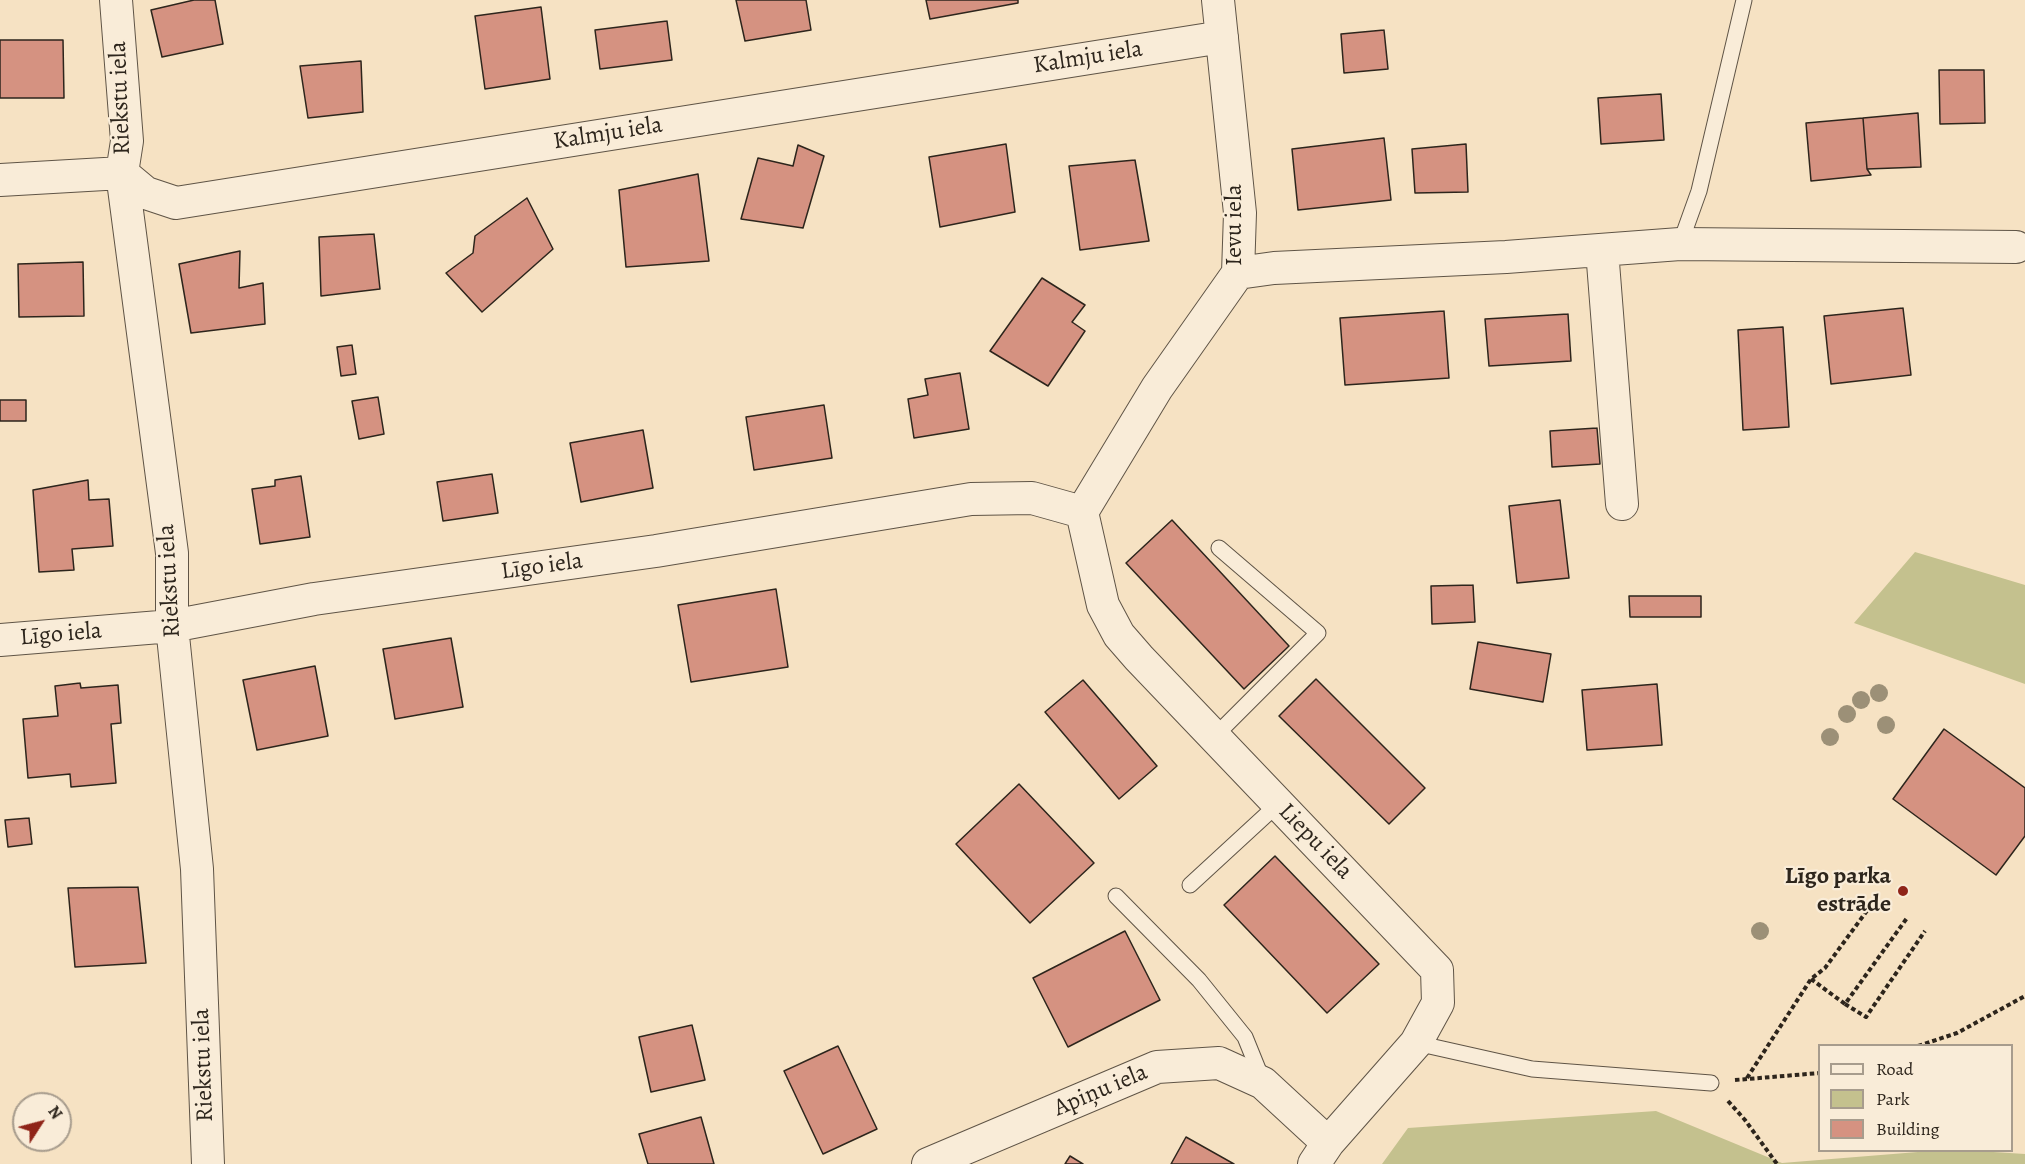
<!DOCTYPE html>
<meta charset="utf-8">
<style>
body{margin:0}
#map{position:relative;width:2025px;height:1164px;overflow:hidden;background:#f6e2c3;font-family:Alegreya,serif}
canvas{display:block}
.legend{position:absolute;left:1818px;top:1044px;width:195px;height:108px;box-sizing:border-box;background:#f9ecd8;border:2px solid #a79c8d;margin:0;padding:8px 10px;list-style:none;font-size:18px;color:#2d251c}
.legend li{display:flex;align-items:center;gap:12px;height:30px}
.legend b{width:30px;border:2px solid #a79c8d}
.north{position:absolute;left:12px;top:1092px;width:60px;height:60px;box-sizing:border-box;background:#f9ecd8;border:2px solid #a79c8d;border-radius:50%;rotate:54deg;font-size:16px;font-weight:700;line-height:24px;text-align:center;color:#2d251c}
.north::after{content:'';display:block;margin:auto;width:21px;height:27px;background:#8f2418;clip-path:polygon(50% 0,100% 100%,50% 72%,0 100%)}
</style>
<div id="map">
<canvas width="2025" height="1164"></canvas>
<ul class="legend">
<li><b style="height:8px;background:#f9ecd8"></b>Road</li>
<li><b style="height:16px;background:#c4c18e"></b>Park</li>
<li><b style="height:16px;background:#d59281"></b>Building</li>
</ul>
<div class="north">N</div>
</div>
<script>
const ctx = document.querySelector('canvas').getContext('2d');
ctx.lineJoin = 'round';
function fill(path, color) {
  ctx.fillStyle = color;
  ctx.fill(path, 'evenodd');
}
function toPath(rows) {
  const path = new Path2D();
  for (const r of rows) {
    path.moveTo(r[0], r[1]);
    for (let i = 2; i < r.length; i += 2) path.lineTo(r[i], r[i + 1]);
  }
  return path;
}
function strokePath(path, color, width, dash) {
  ctx.strokeStyle = color;
  ctx.lineWidth = width;
  ctx.lineCap = dash ? 'butt' : 'round';
  ctx.setLineDash(dash || []);
  ctx.stroke(path);
}
function drawText(font, color, halo, rows, align = 'center') {
  ctx.font = font + ' Alegreya,serif';
  ctx.lineWidth = 4.5;
  ctx.setLineDash([]);
  ctx.textBaseline = 'middle';
  ctx.strokeStyle = halo;
  ctx.fillStyle = color;
  for (const [text, x, y, turn = 0] of rows) {
    ctx.save();
    ctx.translate(x, y);
    ctx.rotate((+turn || 0) * Math.PI / 180);
    ctx.textAlign = isNaN(turn) ? turn : align;
    if (halo) ctx.strokeText(text, 0, 0);
    ctx.fillText(text, 0, 0);
    ctx.restore();
  }
}
fill(toPath([
 [1915,552,2025,585,2025,684,1854,623],
 [1656,1111,1782,1163,1930,1151,1962,1150,2025,1154,2025,1164,1382,1164,1408,1128]
]), '#c4c18e');
const building = toPath([
 [194,0,215,0,223,44,162,57,151,10,194,0],
 [736,0,806,0,811,30,745,41,736,0],
 [926,0,1018,0,1018,3,930,19,926,0],
 [541,7,550,79,485,89,475,16,541,7],
 [667,21,672,60,600,69,595,30,667,21],
 [1384,30,1388,69,1344,73,1341,34,1384,30],
 [0,40,63,40,64,98,0,98,0,40],
 [361,61,363,112,308,118,300,66,361,61],
 [1939,70,1984,70,1985,123,1940,124,1939,70],
 [1661,94,1664,140,1601,144,1598,98,1661,94],
 [1918,113,1921,167,1867,169,1863,118,1918,113],
 [1863,118,1867,169,1871,175,1811,181,1806,123,1863,118],
 [1384,138,1391,200,1298,210,1292,149,1384,138],
 [1006,144,1015,212,940,227,929,157,1006,144],
 [1466,144,1468,192,1415,193,1412,149,1466,144],
 [798,145,824,156,803,228,741,219,758,158,793,166,798,145],
 [1135,160,1149,241,1080,250,1069,166,1135,160],
 [698,174,709,261,626,267,619,190,698,174],
 [527,198,553,249,482,312,446,273,473,253,475,236,527,198],
 [374,234,380,289,321,296,319,237,374,234],
 [240,251,239,288,263,283,265,324,191,333,179,264,240,251],
 [83,262,84,316,19,317,18,264,83,262],
 [1042,278,1085,305,1072,322,1085,331,1048,386,990,351,1042,278],
 [1903,308,1911,375,1831,384,1824,316,1903,308],
 [1444,311,1449,378,1345,385,1340,318,1444,311],
 [1568,314,1571,361,1489,366,1485,319,1568,314],
 [1783,327,1789,427,1743,430,1738,330,1783,327],
 [352,345,356,374,341,376,337,347,352,345],
 [960,373,969,429,914,438,908,399,928,395,925,379,960,373],
 [378,397,384,434,359,439,352,401,378,397],
 [0,400,26,400,26,421,0,421,0,400],
 [824,405,832,458,754,470,746,417,824,405],
 [1597,428,1600,464,1552,467,1550,431,1597,428],
 [643,430,653,488,581,502,570,443,643,430],
 [492,474,498,513,443,521,437,482,492,474],
 [301,476,310,537,260,544,252,489,275,486,275,480,301,476],
 [88,480,89,500,109,499,113,546,72,549,74,570,39,572,33,490,88,480],
 [1560,500,1569,578,1517,583,1509,506,1560,500],
 [1172,520,1289,646,1244,689,1126,563,1172,520],
 [1473,585,1475,622,1432,624,1431,586,1473,585],
 [776,589,788,667,691,682,678,605,776,589],
 [1629,596,1701,596,1701,617,1630,617,1629,596],
 [451,638,463,707,395,719,383,649,451,638],
 [1478,642,1551,654,1543,702,1470,689,1478,642],
 [315,666,328,736,257,750,243,680,315,666],
 [1316,679,1425,788,1389,824,1279,716,1316,679],
 [1083,680,1157,766,1119,799,1045,712,1083,680],
 [80,683,81,688,118,685,121,723,111,724,116,783,71,787,70,774,28,778,23,719,58,716,55,686,80,683],
 [1657,684,1662,745,1587,750,1582,690,1657,684],
 [1944,729,2025,788,2025,836,1996,875,1893,799,1944,729],
 [1019,784,1094,863,1030,923,956,844,1019,784],
 [29,818,32,844,8,847,5,820,29,818],
 [1275,856,1379,964,1327,1013,1224,905,1275,856],
 [138,887,146,963,75,967,68,888,138,887],
 [1125,931,1160,1000,1068,1047,1033,978,1125,931],
 [692,1025,705,1080,651,1092,639,1037,692,1025],
 [838,1046,877,1129,823,1154,784,1071,838,1046],
 [701,1117,714,1164,648,1164,639,1134,701,1117],
 [1186,1137,1234,1164,1171,1164,1186,1137],
 [1070,1156,1083,1164,1065,1164,1070,1156]
]);
fill(building, '#d59281');
strokePath(building, '#2d251c', 1.5);
const lane = toPath([
 [1680,244,1699,191,1744,0],
 [1214,737,1318,633,1219,548],
 [1190,885,1278,804],
 [1116,896,1199,980,1245,1037,1262,1079],
 [1416,1043,1532,1069,1711,1083]
]);
const street = toPath([
 [116,0,127,141,122,173,172,553,172,626,197,869,208,1164],
 [0,180,122,173,146,193,176,203,1222,37],
 [1602,250,1622,504],
 [1238,273,1274,268,1506,257,1680,244,2016,247],
 [1082,512,1103,605,1119,635,1139,658,1437,970,1438,1003,1416,1043,1328,1143,1314,1164],
 [1082,512,1157,388,1238,273,1240,213,1218,0],
 [0,640,172,626,314,599,656,551,971,499,1032,498,1082,512],
 [928,1164,1157,1067,1219,1063,1263,1083,1328,1143]
]);
strokePath(lane, '#5f5446', 17);
strokePath(street, '#5f5446', 34);
strokePath(toPath([
 [1811,979,1845,1004,1907,918],
 [1845,1004,1866,1017,1925,931],
 [1918,1046,1957,1033,2025,996],
 [1747,1078,1811,979,1825,968,1877,897],
 [1735,1080,1820,1073],
 [1728,1101,1745,1120,1777,1164]
]), '#2d251c', 4, [4.5, 3]);
strokePath(lane, '#f9ecd8', 15);
strokePath(street, '#f9ecd8', 32);
ctx.fillStyle = '#9c9077';
for (const [x, y] of [
 [1879,693],
 [1861,700],
 [1847,714],
 [1886,725],
 [1830,737],
 [1760,931]
]) {
  ctx.beginPath();
  ctx.arc(x, y, 9, 0, 2 * Math.PI);
  ctx.fill();
}
for (const [x, y, r, color] of [
 [1903,891,6,"#8f2418"]
]) {
  const dot = new Path2D();
  dot.arc(x, y, r, 0, 2 * Math.PI);
  ctx.fillStyle = color;
  ctx.fill(dot);
  strokePath(dot, '#f9ecd8', 2);
}
drawText('24px', '#2d251c', '#f9ecd8', [
 ["Kalmju iela",1088,58,-9],
 ["Riekstu iela",121,98,-92],
 ["Kalmju iela",608,134,-9],
 ["Ievu iela",1235,225,-90],
 ["Līgo iela",542,567,-8],
 ["Riekstu iela",170,581,-93],
 ["Līgo iela",61,635,-5],
 ["Liepu iela",1315,842,46],
 ["Riekstu iela",204,1065,-92],
 ["Apiņu iela",1101,1091,-23]
]);
drawText('bold 24px', '#2d251c', '#f9ecd8', [
 ["Līgo parka",1891,877],
 ["estrāde",1891,905]
], 'right');
</script>
